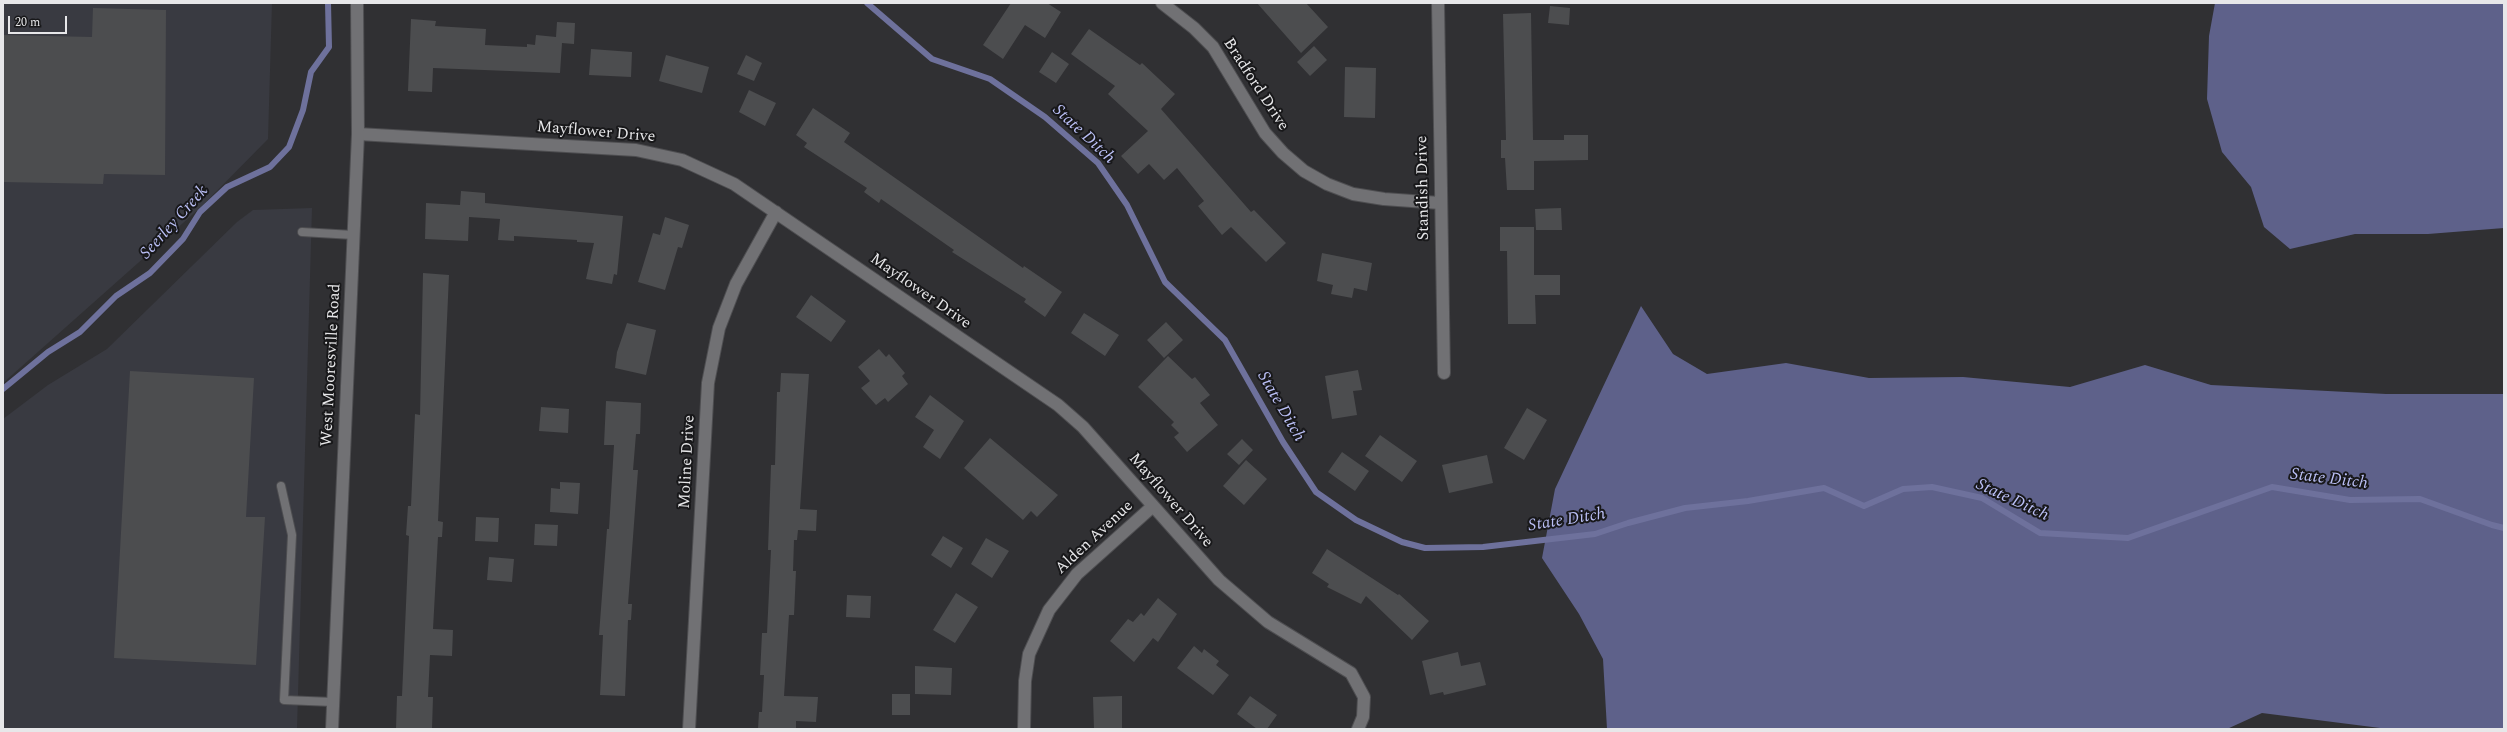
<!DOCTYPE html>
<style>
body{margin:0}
#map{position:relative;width:2507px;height:732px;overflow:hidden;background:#303033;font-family:Spectral,serif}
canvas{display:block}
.frame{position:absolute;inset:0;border:4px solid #e7e7e9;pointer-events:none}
.scale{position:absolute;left:8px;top:16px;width:59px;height:18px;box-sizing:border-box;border:2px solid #e7e7e9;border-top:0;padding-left:5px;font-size:12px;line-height:14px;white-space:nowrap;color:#e7e7e9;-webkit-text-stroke:3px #18181a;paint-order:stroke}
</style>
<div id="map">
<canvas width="2507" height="732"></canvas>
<div class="frame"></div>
<div class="scale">20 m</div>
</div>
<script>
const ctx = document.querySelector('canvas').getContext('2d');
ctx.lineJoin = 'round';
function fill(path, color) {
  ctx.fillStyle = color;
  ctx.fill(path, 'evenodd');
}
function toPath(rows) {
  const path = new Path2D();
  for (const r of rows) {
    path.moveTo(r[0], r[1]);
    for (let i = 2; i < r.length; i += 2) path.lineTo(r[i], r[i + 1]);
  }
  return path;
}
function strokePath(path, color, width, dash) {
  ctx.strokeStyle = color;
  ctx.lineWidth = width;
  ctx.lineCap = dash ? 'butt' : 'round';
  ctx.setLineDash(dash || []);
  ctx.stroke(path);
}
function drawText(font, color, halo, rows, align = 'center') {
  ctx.font = font + ' Spectral,serif';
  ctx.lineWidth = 4;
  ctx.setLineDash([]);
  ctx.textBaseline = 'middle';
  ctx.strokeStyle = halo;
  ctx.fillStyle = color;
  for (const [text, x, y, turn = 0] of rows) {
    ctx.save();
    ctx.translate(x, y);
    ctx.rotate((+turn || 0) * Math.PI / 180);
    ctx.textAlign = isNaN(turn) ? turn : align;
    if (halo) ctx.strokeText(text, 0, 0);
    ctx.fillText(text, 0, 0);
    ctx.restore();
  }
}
fill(toPath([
 [3,3,272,3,268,139,201,207,3,383],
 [312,208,297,729,3,729,3,419,48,385,107,349,237,222,253,210]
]), '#393a41');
fill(toPath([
 [2215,3,2504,3,2504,228,2428,234,2355,234,2290,249,2264,227,2251,187,2222,152,2207,99,2209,36],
 [1641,306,1673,354,1707,374,1786,363,1869,378,1963,377,2070,387,2145,365,2211,385,2386,394,2504,394,2504,729,2388,729,2262,713,2227,729,1607,729,1603,659,1579,614,1542,558,1555,489]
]), '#5e618a');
strokePath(toPath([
 [867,3,932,59,990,79,1045,117,1098,163,1127,205,1165,282,1225,340,1283,442,1316,492,1356,520,1402,542,1425,548,1483,547,1595,534,1628,523,1685,508,1748,501,1824,488,1864,506,1903,489,1932,487,1982,498,2040,533,2128,538,2272,487,2350,500,2420,499,2492,525,2504,528],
 [3,389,48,352,80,332,116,296,150,273,183,239,200,212,227,187,270,167,289,147,303,110,311,72,329,47,328,3]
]), '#6e719c', 6);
fill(toPath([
 [1011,3,1047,3,1061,12,1045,38,1025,25,1003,59,983,45],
 [1257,3,1306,3,1328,27,1301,53],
 [1550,6,1570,8,1569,25,1548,23],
 [93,8,166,10,165,175,104,174,103,184,3,182,3,35,92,37],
 [1531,13,1533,140,1564,140,1564,135,1588,135,1588,160,1534,161,1534,190,1507,190,1505,158,1501,158,1501,140,1506,140,1503,14],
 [411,19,436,21,435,26,486,29,485,45,527,47,527,44,535,45,536,35,556,37,557,22,575,23,574,44,562,43,560,73,433,68,432,92,408,91],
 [1089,29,1140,65,1142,63,1175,94,1161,109,1251,212,1254,210,1286,243,1266,262,1231,227,1222,235,1198,206,1204,201,1177,168,1164,180,1149,164,1138,174,1121,156,1148,131,1108,94,1115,86,1071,54],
 [1314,46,1327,60,1310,76,1297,62],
 [591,49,632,52,631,77,589,75],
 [1052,52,1069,64,1056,83,1039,72],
 [666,55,709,67,702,93,659,81],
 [746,55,762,63,754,81,737,74],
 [1345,67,1376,68,1375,118,1344,117],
 [749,90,776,103,765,126,739,112],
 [813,108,850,133,844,142,1023,268,1024,266,1062,292,1045,317,1024,302,1026,299,952,252,954,250,881,199,879,203,864,192,867,188,804,147,807,143,796,135],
 [461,191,485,193,485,203,623,216,617,275,614,274,612,284,586,279,594,243,577,242,577,240,514,236,514,241,498,240,500,219,469,217,468,241,425,239,426,203,460,205],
 [1561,208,1562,230,1536,230,1535,209],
 [665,217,689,225,682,248,678,247,665,290,638,282,653,233,660,235],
 [1500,227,1534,227,1534,275,1560,275,1560,295,1535,295,1536,324,1508,324,1507,251,1500,251],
 [1322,253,1372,263,1367,291,1354,288,1352,298,1331,294,1333,285,1317,281],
 [423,273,449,275,438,521,443,522,442,537,438,537,433,629,453,630,452,656,430,655,428,697,433,697,432,729,396,729,397,696,402,696,409,536,406,535,408,506,411,506,415,414,420,415],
 [811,295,846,321,831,342,796,317],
 [1084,313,1119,335,1105,356,1071,333],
 [1166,322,1183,340,1164,358,1147,340],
 [627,323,656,330,646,375,615,368,617,352],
 [879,349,886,357,889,354,905,373,902,376,908,384,888,402,885,398,876,405,861,388,870,381,858,367],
 [1168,356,1192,379,1195,377,1210,395,1200,403,1218,425,1187,452,1174,437,1179,433,1171,425,1174,422,1138,387],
 [1358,370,1362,390,1353,391,1357,415,1332,419,1325,376],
 [130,371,254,378,246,517,265,517,256,665,114,658],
 [781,373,809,374,800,509,817,510,816,531,798,530,797,540,794,540,793,571,796,571,794,615,789,615,784,696,818,697,816,722,796,721,796,729,758,729,759,712,762,712,764,675,760,675,762,633,767,633,771,550,768,550,771,465,775,465,777,392,780,392],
 [930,395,964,421,940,459,923,447,934,430,915,417],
 [606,401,641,403,640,434,636,434,633,470,638,470,628,604,632,604,631,620,628,620,625,696,600,695,603,635,599,635,607,529,609,529,614,445,604,445],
 [541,407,569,409,568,433,539,431],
 [1527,408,1547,420,1524,460,1504,448],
 [1380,435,1417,461,1402,482,1365,456],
 [990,438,1058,495,1037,517,1031,511,1023,520,964,468],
 [1242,439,1253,450,1239,465,1227,454],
 [1342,452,1369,471,1355,491,1328,472],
 [1487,455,1493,483,1449,493,1442,465],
 [1246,460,1267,479,1244,505,1223,486],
 [560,482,580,483,578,514,550,512,551,488,560,489],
 [476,517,499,518,498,542,475,541],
 [535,524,558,525,557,546,534,545],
 [943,536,963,548,951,568,931,555],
 [986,538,1009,551,992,578,971,564],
 [1327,549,1398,595,1399,594,1429,621,1412,640,1366,596,1361,604,1327,587,1329,584,1312,573],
 [489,557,514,559,512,582,487,580],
 [956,593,978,607,955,643,933,630],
 [847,595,871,596,870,618,846,617],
 [1158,598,1177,614,1158,642,1153,638,1134,662,1110,641,1128,619,1133,622,1141,613,1144,616],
 [1194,646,1202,653,1204,649,1219,661,1216,665,1229,675,1213,695,1177,668],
 [1458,652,1461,666,1480,662,1486,685,1444,695,1443,692,1430,695,1422,661],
 [915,666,952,668,951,695,915,694],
 [892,694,910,694,910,715,892,715],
 [1122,696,1122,729,1094,729,1093,697],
 [1250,696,1277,715,1267,729,1257,729,1237,714]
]), '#4c4d4f');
const lane = toPath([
 [302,232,353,235],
 [281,486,292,535,284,700,333,702]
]);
const street = toPath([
 [1162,3,1194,28,1213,47,1265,133,1283,153,1304,171,1327,184,1353,194,1384,199,1440,203],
 [1438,3,1444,373],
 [358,134,636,150,682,160,734,184,1058,405,1083,427,1219,580,1268,622,1351,673,1364,697,1363,717,1358,729],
 [689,729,708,383,719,328,736,284,776,212],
 [1024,729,1025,681,1029,654,1049,610,1077,574,1153,506]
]);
const secondary = toPath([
 [332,729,358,134,357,3]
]);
strokePath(lane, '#4e4e51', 10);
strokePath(street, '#4e4e51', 14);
strokePath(secondary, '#4e4e51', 14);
strokePath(lane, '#717174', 8);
strokePath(street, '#717174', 12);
strokePath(secondary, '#717174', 12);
drawText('16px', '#e7e7e9', '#18181a', [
 ["Bradford Drive",1255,85,57],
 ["Mayflower Drive",596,133,5],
 ["Standish Drive",1424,188,-91],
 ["Mayflower Drive",920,292,35],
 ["West Mooresville Road",332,365,-87],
 ["Moline Drive",688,462,-87],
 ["Mayflower Drive",1170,501,49],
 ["Alden Avenue",1095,538,-43]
]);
drawText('italic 17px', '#babff5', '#18181a', [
 ["State Ditch",1083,135,43],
 ["Seerley Creek",175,223,-48],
 ["State Ditch",1280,407,60],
 ["State Ditch",2329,480,7],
 ["State Ditch",2012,501,25],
 ["State Ditch",1567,521,-9]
]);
</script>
